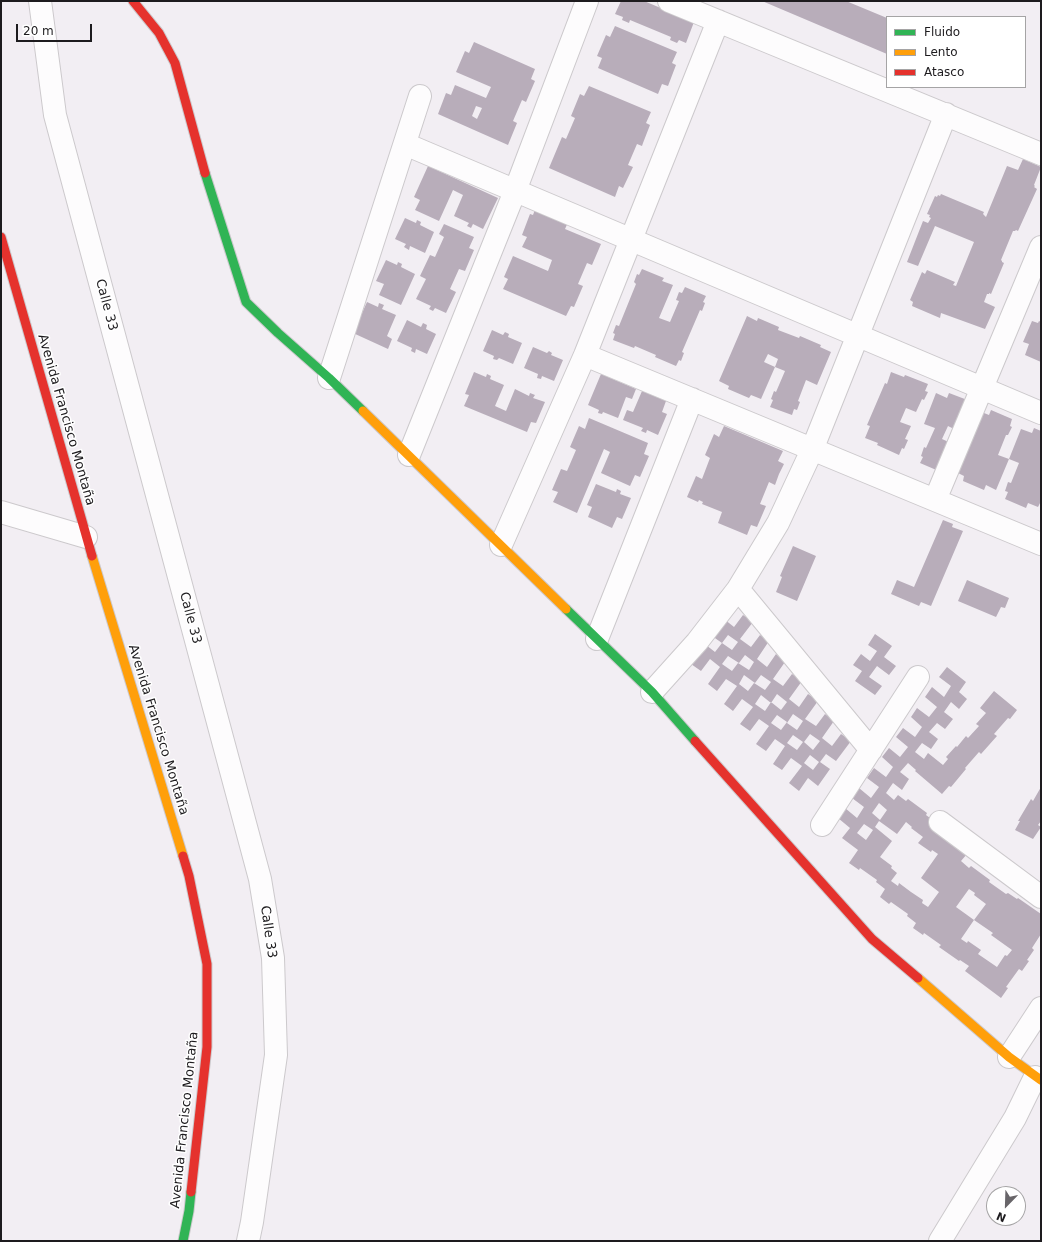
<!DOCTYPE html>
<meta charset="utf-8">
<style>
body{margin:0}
#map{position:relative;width:1042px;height:1242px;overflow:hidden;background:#f2eef3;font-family:"DejaVu Sans",sans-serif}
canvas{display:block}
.frame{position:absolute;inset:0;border:2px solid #1d1b1e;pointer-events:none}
.legend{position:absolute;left:886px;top:16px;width:140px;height:72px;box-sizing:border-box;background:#fff;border:1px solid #a5a4a5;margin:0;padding:5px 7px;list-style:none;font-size:12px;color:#1d1b1e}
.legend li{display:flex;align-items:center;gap:8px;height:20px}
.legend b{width:20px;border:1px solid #a5a4a5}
.north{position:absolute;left:986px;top:1186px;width:40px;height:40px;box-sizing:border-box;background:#fff;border:1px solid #a5a4a5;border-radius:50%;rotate:203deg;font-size:11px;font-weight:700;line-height:16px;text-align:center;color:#1d1b1e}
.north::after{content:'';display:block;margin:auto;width:14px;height:18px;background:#686569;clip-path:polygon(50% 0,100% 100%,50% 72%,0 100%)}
.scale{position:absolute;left:16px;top:24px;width:76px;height:18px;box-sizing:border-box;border:2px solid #1d1b1e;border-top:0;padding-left:5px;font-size:12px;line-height:14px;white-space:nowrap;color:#1d1b1e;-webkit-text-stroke:3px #fff;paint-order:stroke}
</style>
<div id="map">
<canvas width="1042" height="1242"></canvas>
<div class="frame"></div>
<ul class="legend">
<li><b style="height:5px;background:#30b455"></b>Fluido</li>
<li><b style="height:5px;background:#ff9f0a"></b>Lento</li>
<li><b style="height:5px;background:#e5322d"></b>Atasco</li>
</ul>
<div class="north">N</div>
<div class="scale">20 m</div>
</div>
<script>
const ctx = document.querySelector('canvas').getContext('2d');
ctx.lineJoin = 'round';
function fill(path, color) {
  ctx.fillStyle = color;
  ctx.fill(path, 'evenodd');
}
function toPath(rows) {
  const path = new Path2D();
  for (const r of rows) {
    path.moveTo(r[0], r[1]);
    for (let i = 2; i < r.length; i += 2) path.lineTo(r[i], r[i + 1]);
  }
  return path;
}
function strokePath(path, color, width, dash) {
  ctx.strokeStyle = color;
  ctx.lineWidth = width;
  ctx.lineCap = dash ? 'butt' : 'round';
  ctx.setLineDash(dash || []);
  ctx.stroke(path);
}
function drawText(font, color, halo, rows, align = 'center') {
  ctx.font = font + ' "DejaVu Sans",sans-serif';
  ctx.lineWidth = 3;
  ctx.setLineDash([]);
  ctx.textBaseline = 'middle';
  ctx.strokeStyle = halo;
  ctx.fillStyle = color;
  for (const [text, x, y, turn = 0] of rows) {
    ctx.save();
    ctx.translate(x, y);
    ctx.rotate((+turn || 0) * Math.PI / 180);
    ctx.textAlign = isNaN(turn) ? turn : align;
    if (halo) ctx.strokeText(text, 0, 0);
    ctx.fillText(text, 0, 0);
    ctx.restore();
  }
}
fill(toPath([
 [621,1,644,1,694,22,686,43,679,40,677,43,670,40,671,37,630,20,629,23,622,20,623,17,615,14],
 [762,1,846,1,887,18,887,54],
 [615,26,677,52,672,63,676,65,668,86,662,84,658,94,598,68,602,58,597,56,606,35,610,37],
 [474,42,535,69,531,79,535,81,526,102,522,100,513,121,517,123,508,145,438,114,446,93,451,95,455,85,486,98,491,87,456,72,465,51,469,53],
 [476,106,482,108,477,119,472,116],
 [589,86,651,112,646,123,650,125,643,143,642,146,637,144,628,165,633,167,623,188,619,186,615,197,549,168,562,137,566,139,575,118,571,116,580,94,584,96],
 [1023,159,1041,167,1034,185,1035,186,1034,187,1037,189,1018,231,1016,230,1015,231,1013,231,1001,260,1002,261,1002,262,1004,263,991,294,989,293,989,294,987,294,984,302,995,307,985,329,941,313,940,318,912,306,913,302,910,300,922,272,925,274,927,270,955,282,953,285,956,286,974,242,935,226,918,266,907,262,923,221,928,223,931,218,929,217,930,215,927,214,935,196,937,197,938,195,940,196,941,194,984,212,983,214,986,217,1007,166,1018,170],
 [428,166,498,198,483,229,473,224,471,228,467,226,469,223,454,216,463,195,453,190,439,221,415,210,420,200,414,197],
 [537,204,570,218,565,229,601,244,592,265,587,263,578,284,583,286,574,307,571,306,566,316,503,289,508,279,504,277,513,256,548,271,552,260,522,247,527,237,522,235,530,214,533,215],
 [405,218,416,223,417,220,421,222,420,225,434,232,425,253,410,246,409,250,404,247,406,244,395,239],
 [444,224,474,237,469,248,474,250,465,271,459,269,450,289,456,292,446,313,435,308,433,311,429,309,431,306,416,299,426,279,420,276,430,255,435,257,444,237,439,234],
 [386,260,397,265,398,262,402,264,401,267,415,274,401,305,379,295,384,284,376,281],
 [642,269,664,278,662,281,673,285,659,318,670,322,679,301,676,300,679,292,682,293,685,287,706,296,703,302,705,303,702,311,700,310,682,352,684,353,681,361,679,360,676,366,655,357,656,355,635,346,634,348,613,340,615,334,613,333,616,325,619,326,636,284,634,282,637,274,639,275],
 [367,302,378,307,379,303,384,305,382,309,396,315,387,336,392,339,388,349,353,333],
 [747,316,757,321,758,318,779,327,778,330,799,338,800,336,821,345,820,347,831,352,817,385,806,380,798,401,800,402,797,410,794,409,792,415,770,407,773,400,771,399,774,391,776,392,785,371,775,367,761,399,751,395,749,398,728,389,729,386,719,381],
 [768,354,778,359,775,367,764,362],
 [407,320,421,327,423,323,427,325,426,329,436,334,427,354,416,349,415,353,411,351,412,348,397,341],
 [1032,321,1038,323,1039,321,1041,322,1041,362,1025,355,1029,344,1023,342],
 [492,330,503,335,505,332,509,334,508,337,522,343,513,364,499,358,497,360,493,359,494,356,483,351],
 [533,347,547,353,549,351,552,353,551,355,563,360,554,381,542,376,541,379,537,378,538,374,524,368],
 [474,372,486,377,487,374,491,376,490,379,504,385,495,406,506,411,515,389,529,396,530,393,535,395,533,398,545,402,536,423,531,422,527,432,464,406,469,395,465,394],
 [891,372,904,377,905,375,928,384,925,391,928,392,924,400,922,399,916,412,906,408,900,422,911,426,905,439,908,440,904,449,902,448,899,455,877,445,878,443,865,438,870,426,867,425,885,383,887,384],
 [601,374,636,389,632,399,626,397,618,418,603,412,602,414,598,413,599,410,588,405],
 [642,391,666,401,662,412,667,414,658,435,647,430,646,433,641,431,643,428,623,420,627,410,633,412],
 [936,393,947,398,949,393,970,401,958,431,948,426,942,439,953,444,941,472,920,463,923,457,921,456,924,447,926,448,935,428,924,424],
 [991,410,1012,419,1010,426,1012,427,1008,435,1006,435,998,455,1009,459,996,490,986,485,984,490,963,481,964,476,954,471,979,411,989,415],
 [589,418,648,443,644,454,649,456,640,477,635,475,630,486,601,473,610,452,604,449,577,513,553,502,558,492,552,490,561,469,567,471,576,450,570,447,579,426,585,429],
 [724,426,783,451,778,461,784,464,779,474,775,485,769,482,760,504,766,506,757,527,751,525,747,535,718,523,722,512,702,504,703,502,699,500,698,502,687,497,696,476,702,479,710,458,705,455,714,434,719,437],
 [1034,428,1041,431,1041,501,1038,507,1028,503,1026,508,1005,499,1008,492,1005,491,1008,482,1011,483,1019,463,1009,459,1021,429,1032,433],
 [596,484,616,492,617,489,621,491,620,494,631,498,622,519,617,517,612,528,588,517,592,507,587,505],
 [943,520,953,524,952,527,963,531,931,606,921,602,919,606,891,594,897,580,914,587],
 [793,546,816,556,797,601,776,592,782,577,780,576],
 [967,580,1009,598,1005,608,1001,607,996,617,958,601],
 [743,615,753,622,740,639,751,647,760,635,769,641,757,659,767,667,776,654,785,662,773,679,783,686,792,674,802,681,789,699,799,707,808,694,818,701,805,719,816,726,825,714,834,721,822,738,832,746,841,734,851,741,836,761,826,754,820,762,830,769,818,786,808,778,799,791,789,783,802,766,791,758,782,770,773,764,785,746,775,739,766,751,756,744,769,726,759,719,750,731,740,724,753,707,742,699,733,711,724,704,737,686,726,679,717,691,708,684,720,667,710,659,701,671,691,664,706,645,715,652,722,643,712,636,724,619,734,627],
 [728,635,738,642,732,650,722,643],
 [745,655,754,662,749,670,738,663,732,671,722,664,728,656,739,663],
 [744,675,755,683,761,675,771,682,765,690,754,683,748,691,739,684],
 [777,694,787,702,781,710,771,702,765,711,755,704,761,695,771,703],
 [793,714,803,721,797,730,787,723],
 [777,715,787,722,781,730,771,723],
 [810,734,820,741,813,750,804,742],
 [793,735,803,742,797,750,787,743],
 [810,755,819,762,813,770,804,763],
 [875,634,892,646,884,657,896,666,889,675,877,666,869,677,882,686,875,695,855,681,862,671,853,665,861,654,870,661,877,651,868,645],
 [947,667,966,682,959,692,967,699,959,709,951,702,944,712,953,719,945,729,937,723,929,732,938,739,931,749,922,743,915,752,924,759,928,753,943,765,948,759,946,757,956,746,957,747,966,736,968,738,979,726,976,724,986,713,980,708,994,691,1017,710,1010,719,1008,718,994,734,997,736,981,754,979,752,965,768,966,769,951,787,949,786,942,794,915,771,916,770,908,763,900,772,909,779,902,790,893,783,886,793,894,800,898,795,906,801,908,799,927,813,926,815,934,821,930,827,967,854,961,861,969,868,971,866,990,880,989,882,1006,894,1008,893,1017,899,1018,898,1041,914,1041,934,1032,948,1034,950,1027,960,1029,961,1022,971,1019,969,1006,987,1008,988,1001,998,965,971,969,966,960,960,959,961,939,947,941,945,924,933,923,935,913,928,916,923,907,916,908,914,891,902,889,904,880,897,885,889,876,882,877,880,860,868,859,870,849,863,858,850,842,838,850,828,838,818,845,808,857,818,864,807,852,798,859,788,871,798,879,787,867,778,874,768,886,777,893,767,882,757,889,748,900,757,908,747,896,737,903,728,915,737,922,727,911,717,917,708,929,717,937,707,925,697,932,687,944,697,951,686,939,677],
 [879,803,887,810,880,820,872,813],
 [879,821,897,834,906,822,912,827,911,828,923,837,918,843,931,852,932,850,938,854,921,878,939,892,928,907,922,903,923,900,911,892,899,883,898,886,891,881,897,873,891,868,892,866,880,857,892,841,875,827],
 [864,824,873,830,866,840,857,833],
 [969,889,975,893,974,895,986,904,974,920,993,933,991,935,1012,950,1007,956,1005,955,997,967,978,954,981,950,968,941,967,943,961,939,974,920,956,907],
 [1041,787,1041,821,1038,825,1041,827,1033,839,1015,830,1020,821,1018,821,1031,799,1033,801]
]), '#b8adba');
const street = toPath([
 [40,1,55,115,260,879,273,958,276,1055,252,1222,248,1241],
 [669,1,1041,154],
 [405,144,1041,413],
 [585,355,1041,544],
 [329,378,420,96],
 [409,455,515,191,587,1],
 [935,500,1041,247],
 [1,512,86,537],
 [501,545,585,355,718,21],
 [738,589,871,750],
 [597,639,692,399],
 [652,692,697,642,738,589,778,523,812,450,946,114],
 [940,822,1041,897],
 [822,825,918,677],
 [1009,1057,1041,1008],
 [940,1241,1015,1118,1035,1077]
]);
const fast = toPath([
 [205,173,246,302,278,333,329,378,363,411],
 [566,609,652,692,695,741],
 [183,1241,189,1211,191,1192]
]);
const slow = toPath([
 [363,411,566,609],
 [92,556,183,856],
 [918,978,1009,1057,1041,1080]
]);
const jam = toPath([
 [133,1,159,33,175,63,205,173],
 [1,237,92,556],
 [695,741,872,939,918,978],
 [183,856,189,876,207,964,207,1047,191,1192]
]);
strokePath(street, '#ccc9cc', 24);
strokePath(fast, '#ccc9cc', 11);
strokePath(slow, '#ccc9cc', 11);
strokePath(jam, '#ccc9cc', 11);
strokePath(street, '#fdfcfd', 22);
strokePath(fast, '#30b455', 9);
strokePath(slow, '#ff9f0a', 9);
strokePath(jam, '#e5322d', 9);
drawText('13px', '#1d1b1e', '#fff', [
 ["Calle 33",106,305,75],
 ["Avenida Francisco Montaña",66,420,74],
 ["Calle 33",190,618,75],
 ["Avenida Francisco Montaña",158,730,73],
 ["Calle 33",268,932,82],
 ["Avenida Francisco Montaña",185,1120,-84]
]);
</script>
